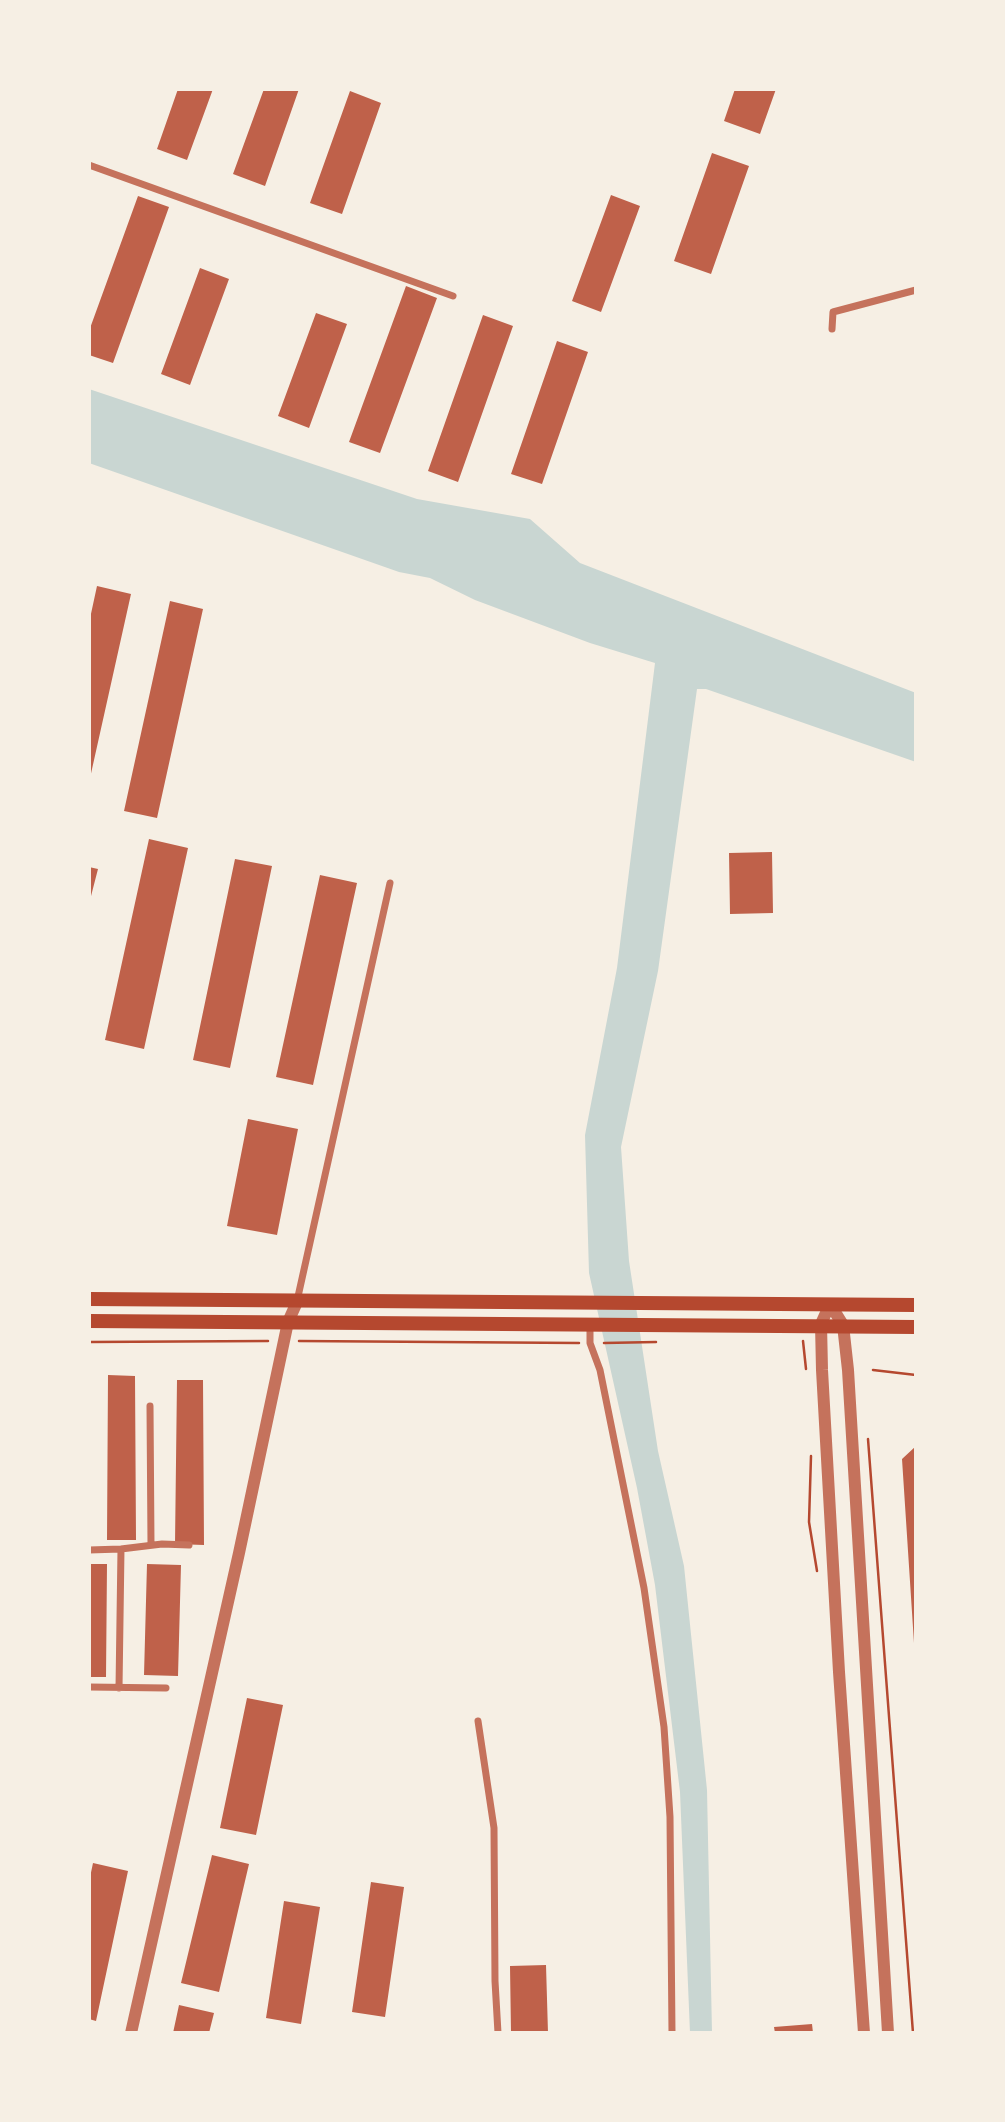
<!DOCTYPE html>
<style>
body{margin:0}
#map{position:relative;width:1005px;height:2122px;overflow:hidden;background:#f6efe4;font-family:Cabin,sans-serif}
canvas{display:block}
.frame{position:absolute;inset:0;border:91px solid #f6efe4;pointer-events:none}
</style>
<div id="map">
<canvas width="1005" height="2122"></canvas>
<div class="frame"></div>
</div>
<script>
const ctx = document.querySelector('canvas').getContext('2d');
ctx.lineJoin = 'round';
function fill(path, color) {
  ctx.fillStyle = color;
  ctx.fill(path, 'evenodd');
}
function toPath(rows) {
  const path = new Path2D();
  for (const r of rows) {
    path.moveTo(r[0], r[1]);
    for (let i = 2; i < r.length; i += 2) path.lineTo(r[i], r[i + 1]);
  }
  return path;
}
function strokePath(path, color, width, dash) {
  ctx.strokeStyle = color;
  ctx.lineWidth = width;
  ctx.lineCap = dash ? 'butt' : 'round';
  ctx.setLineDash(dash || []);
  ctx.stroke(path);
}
fill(toPath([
 [89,389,417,499,530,519,580,563,916,693,916,762,706,689,697,689,658,971,621,1147,629,1261,658,1451,684,1566,707,1790,712,2033,690,2033,680,1792,655,1585,637,1488,589,1273,585,1135,617,968,655,663,590,643,475,600,430,578,399,572,89,463]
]), '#c9d6d2');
fill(toPath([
 [178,89,213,89,187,160,157,149],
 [264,89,299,89,265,186,233,174],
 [735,89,776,89,760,134,724,121],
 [350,91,381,103,342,214,310,203],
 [712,153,749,166,711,274,674,261],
 [611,195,640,206,601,312,572,301],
 [138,196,169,207,113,363,89,355,89,331],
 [200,268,229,279,190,385,161,374],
 [406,286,437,298,380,453,349,442],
 [316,313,347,324,309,428,278,416],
 [483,315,513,326,458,482,428,471],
 [557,341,588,352,542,484,511,474],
 [97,586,131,594,90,778,89,623],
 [170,601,203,609,157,818,124,811],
 [149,839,188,848,144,1049,105,1040],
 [772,852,773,913,730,914,729,853],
 [235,859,272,866,230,1068,193,1060],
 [89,867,98,869,90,900,89,900],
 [320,875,357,883,313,1085,276,1077],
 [248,1119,298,1129,277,1235,227,1226],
 [108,1375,135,1376,136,1540,107,1540],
 [177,1380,203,1380,204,1545,175,1544],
 [916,1446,916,1643,914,1643,902,1459],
 [89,1564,107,1564,106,1677,89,1677],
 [147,1564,181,1565,178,1676,144,1675],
 [247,1698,283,1705,256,1835,220,1828],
 [212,1855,249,1864,219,1992,181,1983],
 [93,1863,128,1871,96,2021,89,2019,89,1882],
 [371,1882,404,1887,385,2017,352,2012],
 [284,1901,320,1907,301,2024,266,2018],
 [546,1965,548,2033,511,2033,510,1966],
 [179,2005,214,2013,209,2033,173,2033],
 [812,2024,813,2033,775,2033,774,2027]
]), '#bf614a');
strokePath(toPath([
 [299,1341,579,1343],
 [803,1341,806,1369],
 [89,1342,268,1341],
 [604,1343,656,1342],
 [873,1370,916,1375],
 [868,1439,913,2033],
 [811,1456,809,1522,817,1571]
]), '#b5482f', 2.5);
strokePath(toPath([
 [89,165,453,296],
 [832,329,833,312,916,290],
 [297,1301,390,883],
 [590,1325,590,1343,600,1370,644,1588,664,1727,670,1817,672,2033],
 [150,1406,151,1545],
 [89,1550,121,1549,162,1544,189,1545],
 [89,1687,166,1688],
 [119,1688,121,1549],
 [478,1721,494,1828,495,1981,498,2033]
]), '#c5725c', 7);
strokePath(toPath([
 [830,1304,843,1325,848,1370,888,2033],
 [830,1304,821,1324,822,1370,839,1672,864,2033],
 [131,2033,239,1553,288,1322,297,1302]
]), '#c5725c', 12);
strokePath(toPath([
 [89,1299,916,1305],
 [89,1321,916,1327]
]), '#b5482f', 14);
</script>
